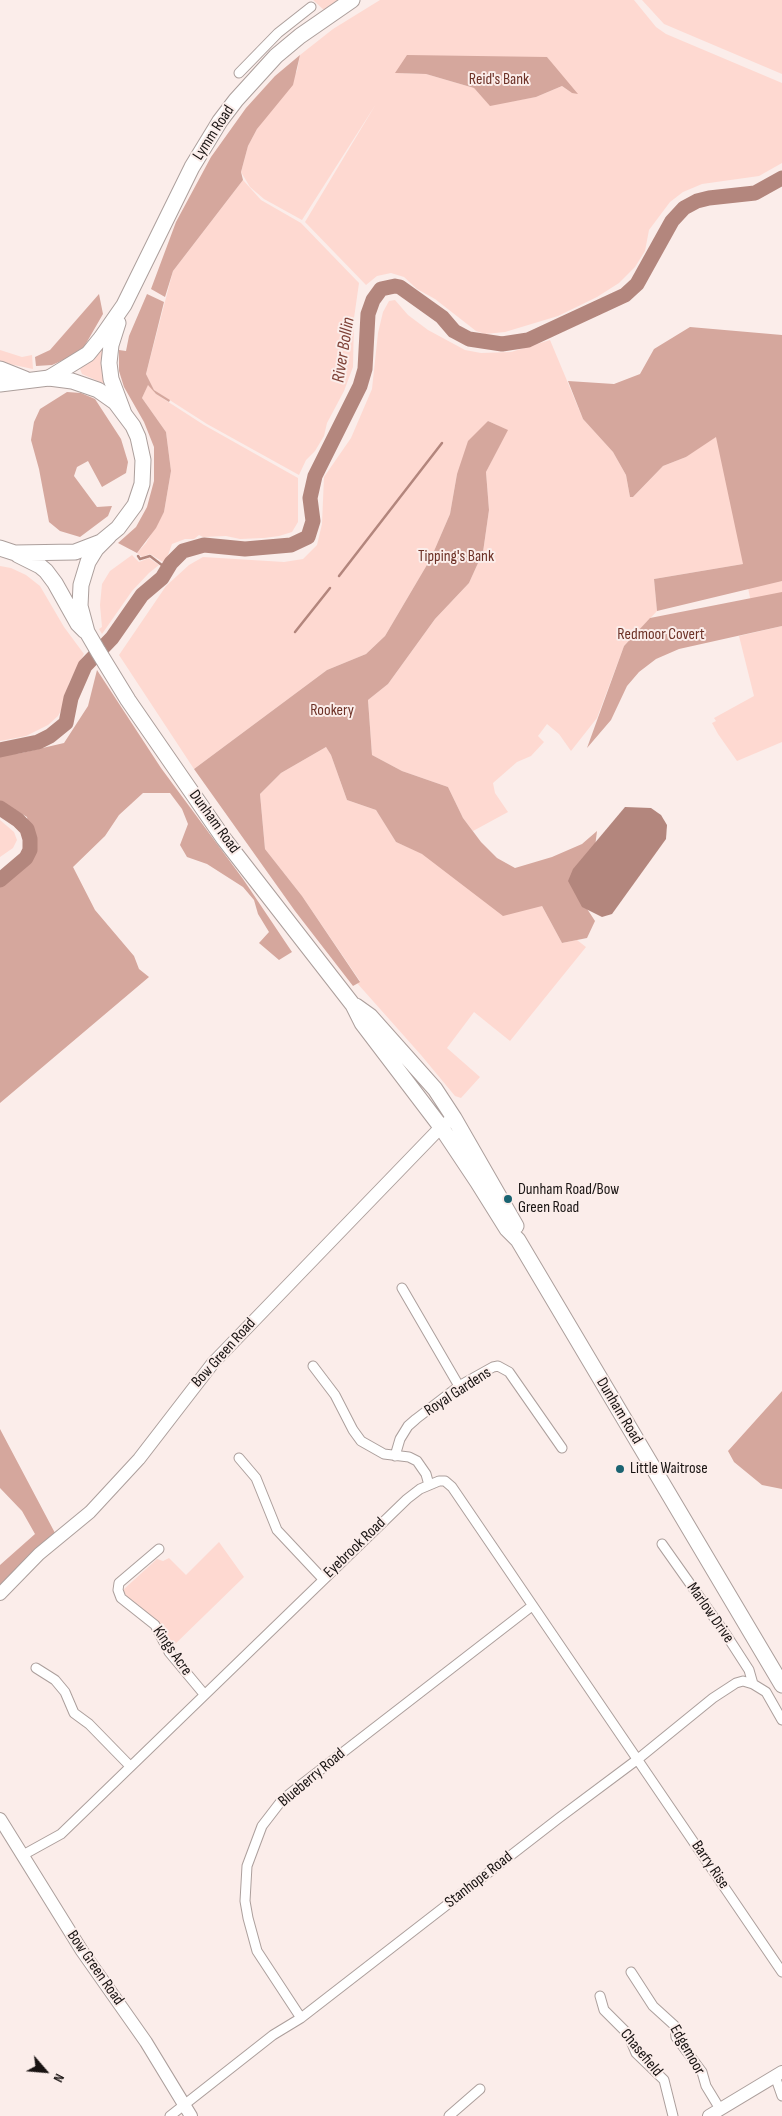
<!DOCTYPE html>
<style>
body{margin:0}
#map{position:relative;width:782px;height:2116px;overflow:hidden;background:#fbedea;font-family:"Sofia Sans Condensed",sans-serif}
canvas{display:block}
.north{position:absolute;left:20px;top:2046px;width:50px;height:50px;-webkit-text-stroke:4px #fbedea;paint-order:stroke;rotate:117deg;font-size:14px;font-weight:700;line-height:20px;text-align:center;color:#181312}
.north::after{content:'';display:block;margin:auto;width:18px;height:22px;background:#181312;clip-path:polygon(50% 0,100% 100%,50% 72%,0 100%)}
</style>
<div id="map">
<canvas width="782" height="2116"></canvas>
<div class="north">N</div>
</div>
<script>
const ctx = document.querySelector('canvas').getContext('2d');
ctx.lineJoin = 'round';
function fill(path, color) {
  ctx.fillStyle = color;
  ctx.fill(path, 'evenodd');
}
function toPath(rows) {
  const path = new Path2D();
  for (const r of rows) {
    path.moveTo(r[0], r[1]);
    for (let i = 2; i < r.length; i += 2) path.lineTo(r[i], r[i + 1]);
  }
  return path;
}
function strokePath(path, color, width, dash) {
  ctx.strokeStyle = color;
  ctx.lineWidth = width;
  ctx.lineCap = dash ? 'butt' : 'round';
  ctx.setLineDash(dash || []);
  ctx.stroke(path);
}
function drawText(font, color, halo, rows, align = 'center') {
  ctx.font = font + ' "Sofia Sans Condensed",sans-serif';
  ctx.lineWidth = 4;
  ctx.setLineDash([]);
  ctx.textBaseline = 'middle';
  ctx.strokeStyle = halo;
  ctx.fillStyle = color;
  for (const [text, x, y, turn = 0] of rows) {
    ctx.save();
    ctx.translate(x, y);
    ctx.rotate((+turn || 0) * Math.PI / 180);
    ctx.textAlign = isNaN(turn) ? turn : align;
    if (halo) ctx.strokeText(text, 0, 0);
    ctx.fillText(text, 0, 0);
    ctx.restore();
  }
}
fill(toPath([
 [313,0,341,0,325,11],
 [380,0,634,0,656,27,666,34,782,83,782,163,759,176,702,184,683,192,670,202,649,230,645,251,635,267,619,283,597,297,558,316,505,332,485,334,476,331,435,299,417,289,404,277,391,273,377,276,366,285,305,222,376,104,302,220,264,199,250,187,241,172,248,146,257,129,297,71,300,55,333,29],
 [547,57,572,93,562,86,536,97,490,105,474,88,426,74,395,73],
 [642,0,782,0,782,74,664,24],
 [243,180,261,200,301,223,359,283,354,318,353,367,344,391,327,423,324,436,315,451,306,460,299,475,207,424,154,390,146,374,173,271],
 [395,300,408,315,428,330,465,350,481,353,511,352,550,340,583,419,613,452,626,475,630,497,633,497,663,466,686,457,782,339,782,620,756,626,743,564,654,579,657,611,624,646,597,718,571,751,559,734,547,724,538,736,544,742,531,756,517,762,493,783,495,793,508,812,473,831,463,818,448,787,402,771,372,755,368,700,388,684,435,619,469,583,483,552,489,510,486,472,507,430,488,421,457,474,450,514,431,558,385,636,366,654,327,670,194,769,119,655,166,586,189,565,203,557,284,562,303,559,317,545,322,524,324,477,351,438,372,389,378,333,383,312,389,301],
 [104,346,108,384,105,384,82,374,80,369],
 [0,350,22,357,32,355,33,369,0,362],
 [148,384,156,394,204,425,298,478,298,522,292,532,279,536,264,538,240,539,226,536,203,537,199,535,194,539,185,539,172,544,167,558,163,562,150,554,142,557,137,553,146,543,164,512,171,471,166,432,142,398],
 [132,555,139,562,149,558,159,565,149,573,132,591,102,634,99,629,102,627,100,605,102,584,110,571],
 [0,566,11,568,26,575,40,586,64,627,84,654,69,683,62,709,58,716,48,725,26,736,0,741],
 [782,626,782,742,737,761,718,734,712,723,716,721,714,718,754,696,739,636],
 [326,747,331,755,347,800,376,810,396,842,542,906,562,943,577,940,586,947,510,1041,474,1012,447,1048,480,1077,461,1098,455,1096,421,1055,357,983,360,981,302,896,265,849,260,794,281,773],
 [0,820,14,832,17,840,13,848,0,857],
 [219,1542,244,1577,170,1649,125,1598,123,1590,157,1559,163,1561,169,1558,186,1575]
]), '#fed9d1');
fill(toPath([
 [300,55,293,85,257,129,248,146,241,172,243,180,173,271,165,297,151,289,176,222,211,157,246,108,275,76],
 [407,55,547,57,578,94,572,93,562,86,536,97,490,106,474,88,426,74,395,73],
 [99,294,103,314,84,347,70,357,52,365,36,366,35,357,50,350],
 [147,294,164,302,146,374,154,390,170,400,169,402,156,394,148,385,142,398,166,432,171,471,164,512,156,528,137,553,118,543,136,527,147,507,154,481,154,447,144,422,124,387,119,371,119,350,126,351,129,336],
 [690,327,782,335,782,581,657,611,654,579,743,564,716,437,686,457,663,466,633,497,630,497,626,475,613,452,583,419,568,381,614,384,640,374,654,349],
 [67,392,81,393,95,399,121,439,128,462,126,473,102,487,88,461,77,467,74,476,97,507,112,506,108,516,80,537,60,531,49,522,39,469,31,440,34,422,40,409],
 [488,421,508,430,486,472,489,510,483,552,469,583,435,619,388,684,368,700,372,755,402,771,448,787,463,818,481,842,497,858,515,868,552,857,582,844,597,831,594,855,578,895,595,921,587,938,562,943,542,906,503,916,422,854,396,842,376,810,347,800,331,755,326,747,281,773,260,794,265,849,302,896,360,982,353,986,295,911,194,769,327,670,366,654,385,636,431,558,450,514,457,474,468,441],
 [782,592,782,626,679,649,656,659,639,672,627,686,611,720,587,748,624,646,650,618],
 [97,670,161,768,243,879,292,952,279,960,259,943,269,932,258,914,254,900,243,887,207,864,187,857,180,845,188,824,182,809,170,793,143,793,119,815,105,836,73,867,95,910,134,956,139,969,149,977,0,1103,0,883,33,853,27,817,0,801,0,756,21,753,64,743,88,706],
 [782,1391,782,1489,762,1485,734,1462,728,1451],
 [0,1429,55,1533,0,1591,0,1565,35,1534,22,1511,0,1488]
]), '#d5a79d');
fill(toPath([
 [625,807,651,808,661,815,667,825,666,839,612,914,602,917,582,907,568,881,573,869]
]), '#b3867d');
strokePath(toPath([
 [138,556,140,559,150,556,167,569],
 [339,576,442,443],
 [295,632,330,588]
]), '#b3867d', 2.5);
strokePath(toPath([
 [0,750,38,742,50,736,66,723,71,698,85,666,112,638,142,595,162,578,171,563,183,551,204,545,245,549,291,545,308,537,313,521,310,498,315,476,360,386,365,369,368,314,373,300,381,289,395,286,400,287,442,317,454,331,469,339,502,344,528,340,625,295,637,284,672,221,684,208,697,201,709,198,755,193,782,178],
 [0,808,18,820,27,829,30,839,30,850,26,858,0,880]
]), '#b3867d', 15);
const minor = toPath([
 [239,73,278,33,311,7],
 [402,1288,459,1386],
 [313,1366,335,1395,353,1430,361,1441,384,1454,409,1457,417,1461,426,1474,429,1485],
 [395,1456,400,1439,408,1426,416,1419,459,1386,493,1367,498,1366,509,1372,562,1448],
 [239,1458,256,1478,277,1530,323,1579],
 [662,1544,727,1636,749,1670,753,1684],
 [159,1549,119,1583,118,1590,121,1598,155,1625,169,1652,204,1694],
 [36,1668,55,1680,65,1692,74,1713,89,1724,130,1766],
 [23,1855,61,1834,407,1499,420,1489,439,1481,445,1481,452,1487,782,1972],
 [631,1972,653,2006,675,2026,676,2037,702,2072,706,2086,720,2109],
 [600,1996,604,2010,628,2034,636,2053,664,2080,673,2116],
 [301,2018,257,1951,248,1918,245,1901,247,1866,262,1826,282,1800,302,1784,532,1606],
 [775,2076,782,2096],
 [170,2116,273,2035,301,2018,559,1818,638,1759,713,1698,736,1683,743,1681,753,1684,766,1692,782,1720],
 [449,2116,480,2089]
]);
const secondary = toPath([
 [0,1594,39,1554,90,1512,139,1459,213,1363,441,1127,448,1122],
 [0,1819,82,1951,146,2042,191,2116],
 [709,2116,782,2072]
]);
const primary = toPath([
 [118,323,111,345,109,363,111,379,123,411],
 [49,378,88,354,101,338,124,305,192,167,220,121,236,100,276,56,300,36,352,0]
]);
const trunk = toPath([
 [0,369,25,379],
 [0,384,49,378,72,381,98,390,115,402,133,426,138,437,143,460,142,484,135,505,118,528,101,542,75,552,15,553,0,548],
 [109,536,96,549,88,562,81,585,80,606,87,632,98,651,128,700,224,839,353,1005,362,1023,441,1127,477,1181,507,1229,518,1240,782,1685],
 [18,555,40,566,46,571,55,583,78,624,85,631],
 [356,1006,370,1016,435,1089,454,1118,516,1226]
]);
strokePath(minor, '#ac9f9c', 11);
strokePath(secondary, '#ac9f9c', 14);
strokePath(primary, '#ac9f9c', 17);
strokePath(trunk, '#ac9f9c', 17);
strokePath(minor, '#fff', 9);
strokePath(secondary, '#fff', 12);
strokePath(primary, '#fff', 15);
strokePath(trunk, '#fff', 15);
for (const [x, y, r, color] of [
 [508,1199,5,"#1a6371"],
 [620,1469,5,"#1a6371"]
]) {
  const dot = new Path2D();
  dot.arc(x, y, r, 0, 2 * Math.PI);
  ctx.fillStyle = color;
  ctx.fill(dot);
  strokePath(dot, '#fbedea', 2);
}
drawText('16px', '#6c3126', '#fbedea', [
 ["Reid's Bank",499,80],
 ["Tipping's Bank",456,557],
 ["Redmoor Covert",661,635],
 ["Rookery",332,711]
]);
drawText('16px', '#181312', '#fbedea', [
 ["Lymm Road",214,133,-57],
 ["Dunham Road",214,822,54],
 ["Bow Green Road",224,1353,-48],
 ["Royal Gardens",458,1392,-33],
 ["Dunham Road",619,1411,59],
 ["Eyebrook Road",355,1548,-44],
 ["Marlow Drive",710,1613,55],
 ["Kings Acre",172,1651,55],
 ["Blueberry Road",312,1778,-40],
 ["Barry Rise",710,1865,56],
 ["Stanhope Road",479,1880,-38],
 ["Bow Green Road",95,1968,55],
 ["Edgemoor",687,2050,60],
 ["Chasefield",641,2053,50]
]);
drawText('16px', '#181312', '#fbedea', [
 ["Dunham Road/Bow",518,1190],
 ["Green Road",518,1208],
 ["Little Waitrose",630,1469]
], 'left');
drawText('italic 18px', '#7e4136', '#fbedea', [
 ["River Bollin",344,350,-81]
]);
</script>
